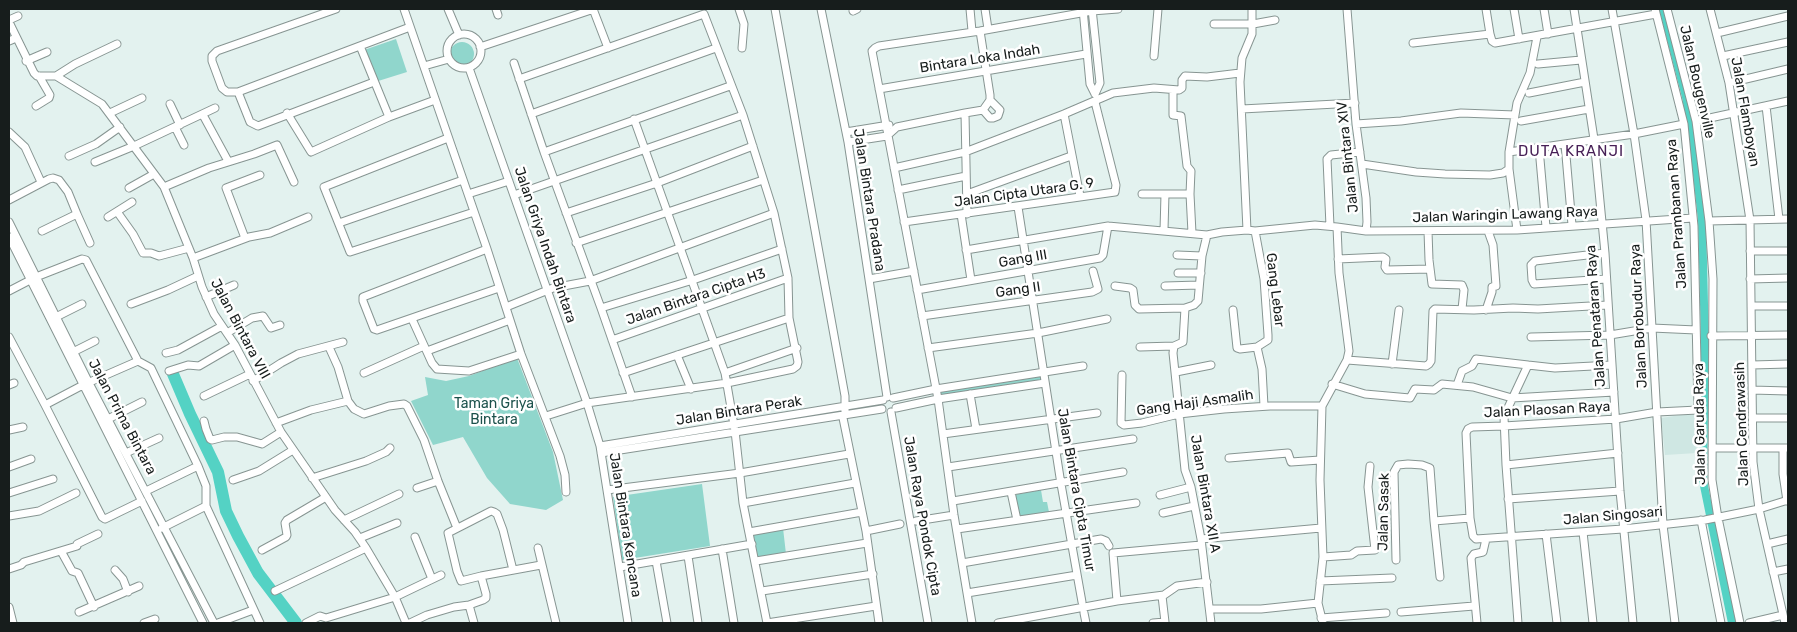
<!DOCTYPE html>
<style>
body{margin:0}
#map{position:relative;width:1797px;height:632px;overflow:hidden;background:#e3f2ef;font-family:Rubik,sans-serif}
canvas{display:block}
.frame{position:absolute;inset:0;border:10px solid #171d1c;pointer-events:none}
</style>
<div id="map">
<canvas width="1797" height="632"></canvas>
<div class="frame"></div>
</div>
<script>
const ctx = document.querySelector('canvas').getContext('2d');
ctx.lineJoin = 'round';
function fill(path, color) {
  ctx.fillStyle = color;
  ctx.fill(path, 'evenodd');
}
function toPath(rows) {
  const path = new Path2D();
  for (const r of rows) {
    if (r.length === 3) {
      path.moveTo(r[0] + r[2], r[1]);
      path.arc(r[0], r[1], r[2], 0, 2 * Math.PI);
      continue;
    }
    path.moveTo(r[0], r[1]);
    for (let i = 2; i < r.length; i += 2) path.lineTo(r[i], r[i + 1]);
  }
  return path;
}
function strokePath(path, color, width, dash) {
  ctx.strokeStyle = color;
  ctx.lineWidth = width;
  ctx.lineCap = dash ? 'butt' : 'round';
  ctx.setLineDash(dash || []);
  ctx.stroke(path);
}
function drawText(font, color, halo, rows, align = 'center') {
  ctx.font = font + ' Rubik,sans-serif';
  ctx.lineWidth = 5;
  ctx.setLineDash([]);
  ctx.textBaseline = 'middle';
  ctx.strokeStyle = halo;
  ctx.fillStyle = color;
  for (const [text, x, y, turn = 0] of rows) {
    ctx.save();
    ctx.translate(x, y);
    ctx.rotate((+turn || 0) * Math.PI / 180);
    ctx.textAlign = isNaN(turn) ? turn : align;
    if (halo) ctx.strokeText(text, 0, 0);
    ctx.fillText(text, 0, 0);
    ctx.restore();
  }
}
fill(toPath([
 [1694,413,1697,453,1665,455,1661,418]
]), '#cfe7e3');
fill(toPath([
 [396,39,407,72,375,82,364,50],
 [462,54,12],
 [517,358,553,452,563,500,546,510,510,504,487,478,463,437,433,445,411,401,428,395,425,377,446,381,469,376],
 [1043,376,1044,381,940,398,938,391],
 [702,484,710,546,622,560,613,497],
 [1041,490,1043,502,1047,502,1049,512,1017,519,1013,495],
 [783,528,786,554,758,558,753,532]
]), '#90d6cc');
strokePath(toPath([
 [1663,9,1686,97,1693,139,1702,220,1705,346,1703,481,1732,623]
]), '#54d2c4', 8);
strokePath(toPath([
 [173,374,190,414,218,472,226,511,238,536,258,573,296,623]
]), '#54d2c4', 12);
const street = toPath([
 [336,9,217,51,212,56,212,61,222,88,227,92,238,92,410,27],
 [404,9,487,249,521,354,560,456,565,475,566,492],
 [448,9,459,35],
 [496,9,498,15],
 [593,9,608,48],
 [739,9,744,24,742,48],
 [775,9,845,396,845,413],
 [821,9,848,142,887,397],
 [970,9,972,31],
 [985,9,988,29],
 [1083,9,1090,84,1095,94],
 [1092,9,1100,83,1095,94],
 [1486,9,1490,34,1492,41,1495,43,1656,14],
 [1514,9,1519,39],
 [1544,9,1548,34],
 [1574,9,1594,139,1605,253,1620,491,1633,623],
 [1612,9,1634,134,1646,220,1663,525,1675,623],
 [1667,9,1696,121,1709,221,1713,279,1712,480,1718,518,1740,623],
 [1710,9,1729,83,1750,220,1753,462,1759,509,1785,623],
 [853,11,857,9],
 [9,20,18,16],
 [9,22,34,73,37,76,56,76,102,104,164,187,193,258,202,287,214,314,235,345,281,432,335,510,355,532,366,548,395,597,406,623],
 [1214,24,1253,24,1275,20],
 [1717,33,1788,16],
 [464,51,17],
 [9,41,16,38],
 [1413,43,1490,34],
 [360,46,389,117],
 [480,47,594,9],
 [1154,56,1158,9],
 [1723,56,1788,42],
 [26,61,47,52],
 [514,63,544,152,601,308,632,397],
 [1538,64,1581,60],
 [424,66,449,59],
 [469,68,587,403,600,446,628,623],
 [56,76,75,64,117,44],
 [519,79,704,14,743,115,774,213,788,278,789,318,798,362,797,366,793,369,727,383,587,403,546,416],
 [1729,83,1788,69],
 [879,89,1086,54],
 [1173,90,1173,115,1181,116,1187,166,1191,171,1190,194,1192,233],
 [238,92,250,122,258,126,374,82],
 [1529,93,1585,82],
 [170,104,180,125],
 [36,106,49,98,50,95,39,76],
 [1766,106,1779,219],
 [1242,109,1355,103],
 [983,110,990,118,993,118,998,116,1000,110,990,100],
 [110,113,142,98],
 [287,113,311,152,389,117,435,100],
 [965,113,967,214],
 [531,114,716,48],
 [1064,114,1080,196],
 [203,115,228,161],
 [634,119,725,373,735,431,743,503,767,623],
 [1521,121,1589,109],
 [1696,121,1788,101],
 [1356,124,1401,121,1461,113,1515,115],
 [175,127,184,145],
 [9,132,25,147,41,182],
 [846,132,889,125],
 [448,138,324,187,350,252,474,212],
 [848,142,887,136,897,127,965,113,983,110,990,100,990,95,980,31],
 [1565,144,1572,225],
 [1539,148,1546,227],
 [544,152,730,86],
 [1509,152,1634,134,1684,124],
 [69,156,96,144,120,127],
 [95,162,134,146,215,108],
 [1362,164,1416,172,1445,174,1490,175,1503,173,1509,169,1509,152,1517,103,1530,73,1537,37],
 [894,168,965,152,1064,114,1113,93,1154,88,1179,90,1182,88,1182,80,1185,76,1207,77,1240,73],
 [1509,169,1517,230],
 [164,187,209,168,254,154,277,145,294,182],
 [129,188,154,174],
 [898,190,966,176],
 [468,194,509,181],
 [967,194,1071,156],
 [1142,194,1187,194],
 [514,195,743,115],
 [9,200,49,179,53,178,59,180,68,192,77,214,42,231],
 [1018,207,1061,484,1082,602],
 [118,213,133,234,143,253,151,253,159,256,189,248],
 [566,213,657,183,753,146],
 [77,214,90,243],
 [961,214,971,280],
 [108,217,132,202],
 [1709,221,1788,219],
 [9,222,89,383,214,623],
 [904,222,1115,192,1116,185,1095,102],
 [339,223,463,180],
 [1330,226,1327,159,1331,155,1360,152],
 [1164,230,1165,194],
 [1247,230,1240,82,1242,58,1252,34,1252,9],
 [1255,231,1264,279,1268,335,1268,340,1257,347,1262,369,1264,406],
 [1366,231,1517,230,1693,218],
 [1428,231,1429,260,1432,284,1462,285,1464,290,1462,309],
 [1207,235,1202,256,1198,301,1194,305,1185,308,1183,342,1174,346,1173,353,1185,470,1191,487,1201,539,1211,623],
 [9,237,203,623],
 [245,238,226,188,260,175],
 [576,243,763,180],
 [487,249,363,297,363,301,374,329,377,330,499,288],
 [966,250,1108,226,1207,235,1222,232,1247,230,1255,231,1315,225,1337,227],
 [1750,251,1788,251],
 [1605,253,1535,261,1531,265,1532,280,1534,284,1606,279],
 [1177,255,1202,256],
 [193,258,249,237,270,233,308,217],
 [1338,259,1383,257,1386,259,1385,267,1387,270,1430,269],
 [1178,273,1201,273],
 [869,279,914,271],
 [1750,279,1788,278],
 [1115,286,1130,288,1133,290,1135,305,1139,309,1185,308],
 [1165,286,1199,285],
 [917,290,1100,258,1103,255,1108,226],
 [9,291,36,277,82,259,86,260,138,361],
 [206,297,234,285],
 [131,304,168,290,198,276],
 [1751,306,1788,306],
 [506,307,553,288,590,281,774,213],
 [601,308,693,280,782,249],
 [1233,310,1237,348,1240,349,1257,347],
 [1486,310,1492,292,1492,287,1496,286,1493,245,1488,231],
 [922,316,1092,292,1098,289,1093,271],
 [56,317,82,304],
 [412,319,432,363,437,369,469,371,521,354],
 [227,333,252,318,263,316,271,328,280,325],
 [1711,336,1788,335],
 [9,337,45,405,102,517,105,519,142,501],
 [1531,337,1610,335,1652,328,1696,330],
 [612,340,788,278],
 [329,347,338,367,348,401,354,409,364,414,389,406,404,404,407,406,424,440,438,481,457,528],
 [1140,347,1174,346],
 [928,348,1038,333,1107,319],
 [427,351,510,320],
 [73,352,95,341],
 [166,353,178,350,222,326],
 [677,355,691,389],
 [1347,360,1426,366,1429,364,1431,361,1433,311,1435,309,1474,310,1513,308,1538,309,1608,305],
 [1392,364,1399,310],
 [1752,365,1788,364],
 [169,371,188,365,199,366,235,345],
 [1176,372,1211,365],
 [364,373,424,346],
 [623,373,789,318],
 [725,373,797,348],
 [1122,375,1121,423,1124,425,1142,423,1179,414,1224,409,1270,406,1322,406],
 [253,381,281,363,298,354,343,342],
 [1332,384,1365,394,1410,398,1415,389,1434,390,1442,384,1473,387,1512,398,1614,392],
 [9,385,14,383],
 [1457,385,1462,371,1472,366,1476,359,1528,365],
 [1752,390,1788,391],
 [970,394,976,429],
 [204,396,250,374],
 [893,398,936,389,1083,366],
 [45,405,83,385,138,361,151,368,198,466,206,486,206,506,260,623],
 [896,408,938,399,1045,383],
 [891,412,928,623],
 [843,418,866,531,879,623],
 [1753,418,1788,418],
 [108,419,142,402],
 [204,421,206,429,210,439,212,440,224,437,237,437,262,444,281,432],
 [276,423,311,410,348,401],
 [9,430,23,427],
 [943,434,1097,413],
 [600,446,883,400],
 [1712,448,1788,448],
 [1783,448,1783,474,1787,501],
 [126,453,159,438],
 [601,453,882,409],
 [1229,458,1288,453,1291,462,1320,460],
 [1506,465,1618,453],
 [9,467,31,459],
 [948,467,1133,439],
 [312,478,366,461,386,452,390,448],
 [233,480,259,471,293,450],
 [417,488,438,481],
 [607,490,740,473,849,454],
 [146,491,198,466],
 [1011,492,1017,520],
 [9,493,53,479],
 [1160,495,1191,487],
 [1508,499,1620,491],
 [953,501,1123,472],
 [743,503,855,483],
 [1163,513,1194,506],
 [9,516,39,511,76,493],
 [1470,518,1466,433,1468,429,1472,427,1504,426,1616,419,1657,412,1698,410,1694,226,1684,124,1655,9],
 [344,520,399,494],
 [1701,520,1721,623],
 [916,521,954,515],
 [1434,521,1440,577],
 [162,528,206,506],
 [957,529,1136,503],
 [866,531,900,524],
 [749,532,862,512],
 [1583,532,1593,623],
 [1546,534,1557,623],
 [415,537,432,579],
 [360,538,397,523],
 [1201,539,1321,528],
 [1767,544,1788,539],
 [538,548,556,623],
 [722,549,734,623],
 [262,550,286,537,287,535,285,523,287,520,326,497],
 [61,551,72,571,78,573,94,607],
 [688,556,698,623],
 [1323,557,1351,555,1357,551,1375,550,1368,487,1370,466],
 [1396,560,1394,472,1398,465,1408,464,1422,465,1430,468,1434,521,1470,518,1473,536,1476,539,1623,529,1705,520,1759,509,1788,500],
 [656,561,667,623],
 [756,561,867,543],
 [962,563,1101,539,1106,541,1109,546],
 [620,567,752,544],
 [9,569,21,565,24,562,77,546,77,544,98,534],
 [115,570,123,579,128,592],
 [513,570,503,530,497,514,494,512,491,511,448,533,457,571,461,581,481,576,541,565],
 [1773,572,1788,569],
 [1320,581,1392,578],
 [275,591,366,548],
 [762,591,873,574],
 [967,593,1077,575],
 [1117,601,1113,553,1201,545],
 [469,605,474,623],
 [9,607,13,623],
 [1210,609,1261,609,1318,603],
 [79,612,139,586],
 [1401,612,1474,606],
 [1084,613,1086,623],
 [1321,618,1386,613],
 [144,623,155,619],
 [218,623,253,610],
 [306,623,320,616,326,618,395,597,441,575],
 [410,623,427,615,454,607,469,605,483,600,486,598,486,594,481,576],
 [767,623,876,606],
 [972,623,954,515,938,399,872,51,875,48,879,46,980,31,1092,11,1118,9],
 [998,623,1117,601,1164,595,1177,586,1207,582],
 [1153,623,1165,622,1162,596],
 [1323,623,1318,603,1323,557,1320,480,1322,406,1347,360,1349,351,1339,273,1337,227,1366,231,1367,222,1366,198,1356,124,1347,9],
 [1477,623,1471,558,1474,554,1483,552,1486,539],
 [1518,623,1506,465,1504,417,1506,412,1528,365,1555,368,1612,365],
 [1749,623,1783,615]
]);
strokePath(street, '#879592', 9);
strokePath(street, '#fff', 7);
drawText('14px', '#171d1c', '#fff', [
 ["Bintara Loka Indah",980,59,-9],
 ["Jalan Bougenville",1697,82,77],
 ["Jalan Flamboyan",1745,112,80],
 ["Jalan Bintara XIV",1348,157,-96],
 ["Jalan Cipta Utara G. 9",1024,193,-8],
 ["Jalan Bintara Pradana",869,200,81],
 ["Jalan Prambanan Raya",1677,214,-94],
 ["Jalan Waringin Lawang Raya",1505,215,-2],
 ["Jalan Griya Indah Bintara",545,245,71],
 ["Gang III",1023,259,-10],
 ["Gang II",1018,290,-8],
 ["Gang Lebar",1275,290,83],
 ["Jalan Bintara Cipta H3",696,297,-19],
 ["Jalan Penataran Raya",1596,316,-94],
 ["Jalan Borobudur Raya",1639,316,-93],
 ["Jalan Bintara VIII",240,329,62],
 ["Gang Haji Asmalih",1195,403,-8],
 ["Jalan Plaosan Raya",1547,410,-3],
 ["Jalan Bintara Perak",739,411,-9],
 ["Jalan Prima Bintara",122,417,62],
 ["Jalan Garuda Raya",1700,424,-91],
 ["Jalan Cendrawasih",1742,424,-92],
 ["Jalan Bintara Cipta Timur",1076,490,80],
 ["Jalan Bintara XII A",1205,494,80],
 ["Jalan Sasak",1384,512,-89],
 ["Jalan Raya Pondok Cipta",922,516,80],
 ["Jalan Singosari",1613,516,-5],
 ["Jalan Bintara Kencana",625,525,81]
]);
drawText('14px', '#1b514b', '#fff', [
 ["Taman Griya",494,404],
 ["Bintara",494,420]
]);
ctx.letterSpacing = '1px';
drawText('15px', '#472056', '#fff', [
 ["DUTA KRANJI",1571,152]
]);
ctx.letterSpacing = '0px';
</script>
